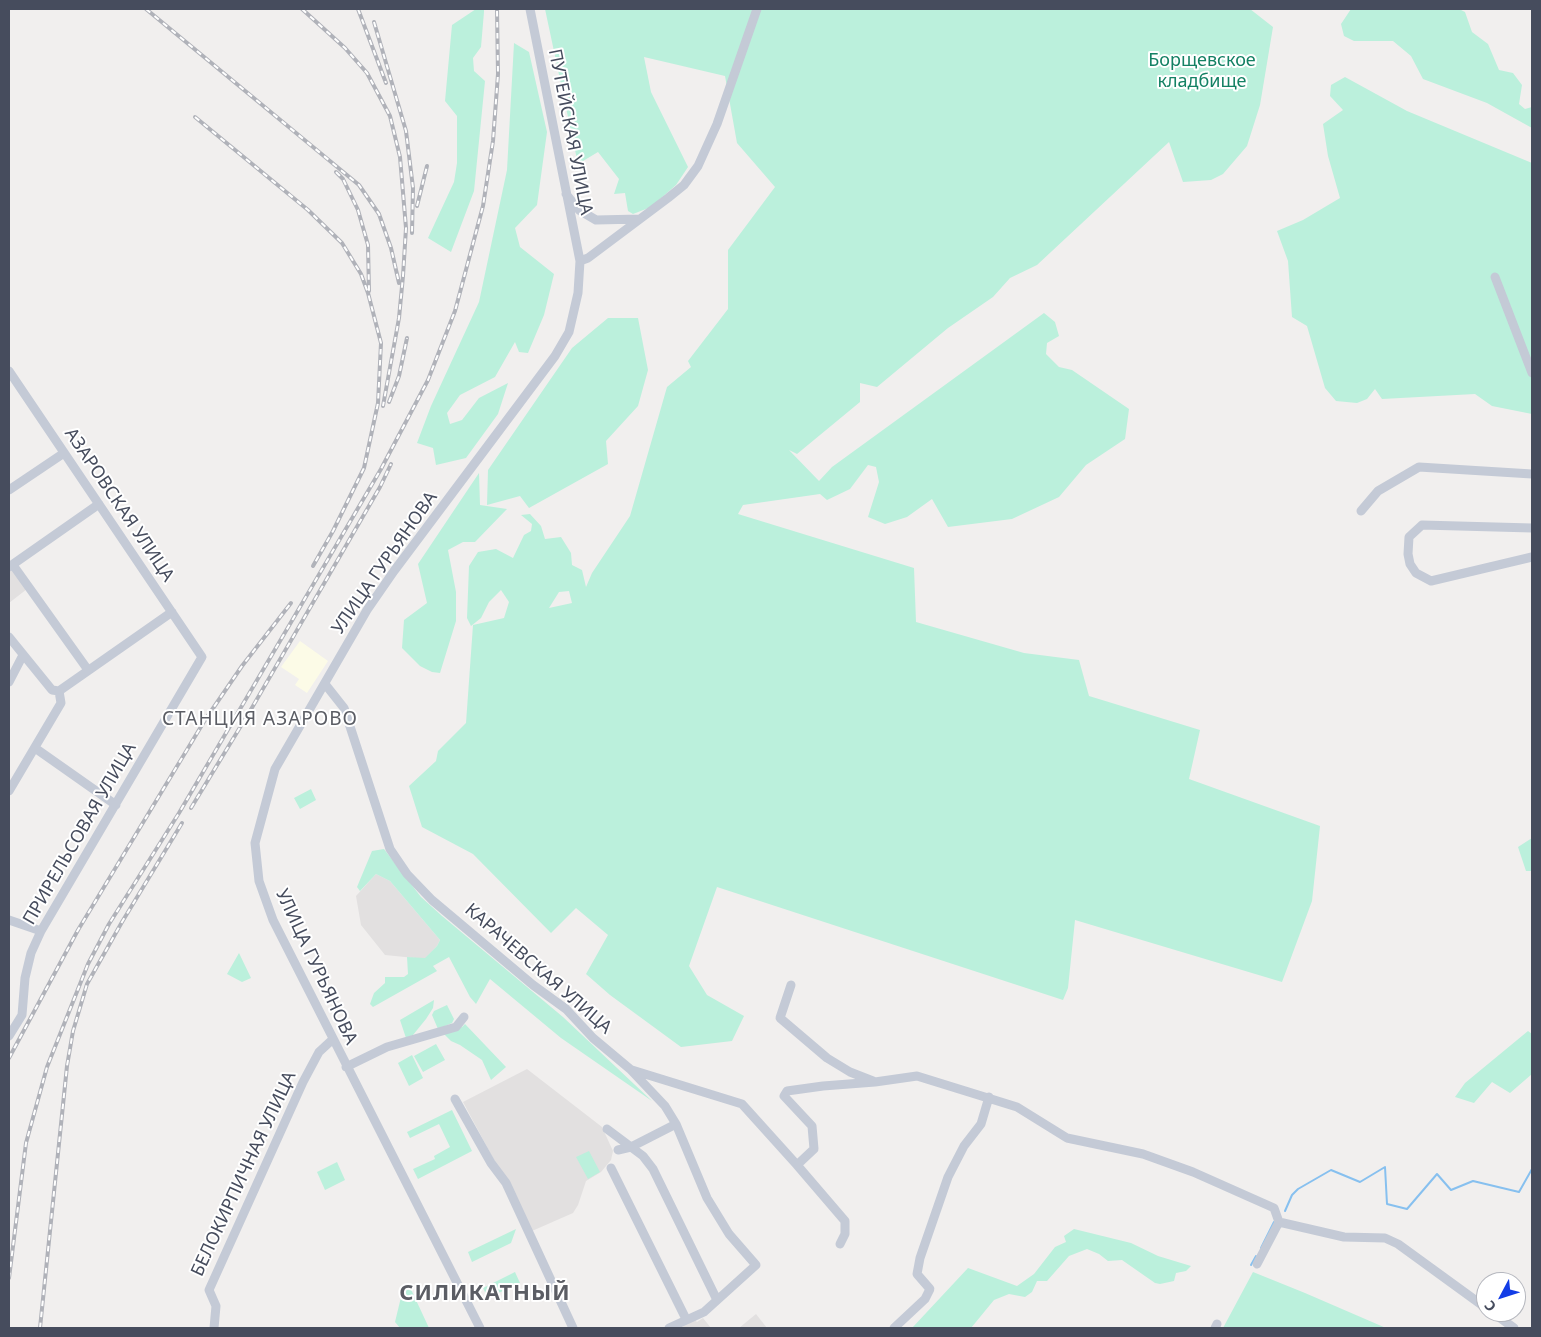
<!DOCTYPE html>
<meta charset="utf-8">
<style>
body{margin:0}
#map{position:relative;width:1541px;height:1337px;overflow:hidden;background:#f1efee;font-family:"Noto Sans",sans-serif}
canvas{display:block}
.frame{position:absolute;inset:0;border:10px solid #464c5d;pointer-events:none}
.north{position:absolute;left:1476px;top:1272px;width:50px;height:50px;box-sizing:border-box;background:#fff;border:1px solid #b5b7be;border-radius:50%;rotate:230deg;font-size:14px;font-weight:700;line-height:20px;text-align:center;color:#464c5d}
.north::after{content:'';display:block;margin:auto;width:18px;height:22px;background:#133de6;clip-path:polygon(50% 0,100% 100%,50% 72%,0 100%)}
</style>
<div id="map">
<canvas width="1541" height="1337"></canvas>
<div class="frame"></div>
<div class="north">С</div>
</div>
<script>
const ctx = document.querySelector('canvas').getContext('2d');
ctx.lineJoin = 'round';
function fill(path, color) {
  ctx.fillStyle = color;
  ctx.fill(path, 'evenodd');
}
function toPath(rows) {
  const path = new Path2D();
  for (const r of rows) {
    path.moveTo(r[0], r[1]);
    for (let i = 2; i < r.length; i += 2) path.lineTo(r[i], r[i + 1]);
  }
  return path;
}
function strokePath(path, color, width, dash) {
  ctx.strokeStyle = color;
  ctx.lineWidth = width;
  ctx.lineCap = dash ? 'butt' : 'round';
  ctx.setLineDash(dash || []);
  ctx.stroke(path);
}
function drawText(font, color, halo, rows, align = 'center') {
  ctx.font = font + ' "Noto Sans",sans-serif';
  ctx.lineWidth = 4;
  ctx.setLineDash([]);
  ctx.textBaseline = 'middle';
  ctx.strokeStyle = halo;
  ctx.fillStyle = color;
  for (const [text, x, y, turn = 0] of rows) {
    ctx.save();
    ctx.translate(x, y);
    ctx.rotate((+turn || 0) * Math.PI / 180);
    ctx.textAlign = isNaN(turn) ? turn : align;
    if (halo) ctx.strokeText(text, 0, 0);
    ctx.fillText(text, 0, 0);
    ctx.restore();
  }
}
fill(toPath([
 [300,641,328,661,307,693,295,685,299,679,281,667]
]), '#fcfbe7');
fill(toPath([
 [9,565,27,589,9,603],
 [376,874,390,881,440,940,437,946,425,959,385,955,361,925,356,896],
 [527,1069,602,1127,613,1151,611,1160,601,1172,586,1181,578,1205,573,1213,532,1231,463,1102],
 [756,1314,767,1328,739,1328],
 [703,1318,711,1328,683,1328,682,1327,695,1320,697,1322]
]), '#e2e0e0');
fill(toPath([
 [476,9,484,9,484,12,481,47,473,58,474,71,485,81,474,191,451,252,428,238,454,182,457,163,457,116,445,101,452,25],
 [545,9,1250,9,1273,27,1260,105,1247,146,1223,174,1211,180,1183,182,1169,142,1037,265,1010,278,993,297,948,328,877,387,860,383,860,402,797,454,789,450,819,481,832,467,1044,313,1055,322,1059,336,1047,343,1046,354,1059,367,1072,370,1129,409,1125,439,1086,465,1059,497,1012,519,948,527,932,499,907,517,885,524,868,517,879,482,876,467,868,465,850,489,827,500,820,494,743,505,738,514,914,568,916,622,1024,653,1079,660,1089,696,1200,730,1189,779,1320,826,1312,901,1282,982,1075,920,1068,988,1063,1000,717,887,689,966,707,995,744,1016,732,1041,681,1047,610,995,586,974,608,935,576,908,551,933,473,854,422,827,409,786,436,761,438,751,466,723,473,625,504,618,509,602,501,590,489,602,481,618,471,626,467,618,469,566,478,552,496,549,513,558,524,535,531,531,532,524,521,515,530,514,541,526,545,539,561,537,571,553,572,565,582,570,586,587,592,573,630,516,667,387,691,367,688,361,728,309,728,250,775,187,737,143,725,76,644,57,651,92,688,167,676,185,651,207,633,214,628,211,625,193,614,194,619,179,598,152,578,164],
 [569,591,572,603,549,608,559,592],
 [1351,9,1459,9,1465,12,1472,32,1488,44,1499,70,1513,73,1522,85,1519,104,1525,109,1532,107,1532,128,1487,103,1423,79,1411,56,1393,41,1354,41,1344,36,1341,24],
 [514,43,529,52,547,132,537,205,515,228,520,247,554,274,544,315,528,353,519,352,515,342,495,377,460,395,447,413,450,424,462,420,479,398,508,383,498,414,466,458,436,465,433,448,417,443,431,406,479,302,507,170],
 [1345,77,1407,111,1532,163,1532,414,1492,406,1475,394,1382,399,1375,389,1367,399,1357,403,1336,401,1325,388,1307,326,1292,317,1288,261,1277,231,1303,220,1340,198,1328,156,1323,124,1343,110,1330,96,1331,85],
 [608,318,638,318,648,370,638,406,606,441,608,464,529,508,520,496,487,505,488,470,572,348],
 [479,473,480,505,507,509,475,542,463,542,448,550,456,592,456,621,440,673,432,672,420,666,402,648,404,620,427,603,418,564],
 [311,789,316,800,300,809,294,798],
 [1532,838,1532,871,1526,871,1518,847],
 [384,849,421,897,442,916,563,1017,652,1101,561,1038,490,979,476,1004,470,997,449,957,433,966,437,971,373,1007,370,1004,374,993,385,983,385,977,404,977,408,974,407,957,425,958,437,946,440,940,390,881,376,874,360,891,357,887,372,851],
 [239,953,251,978,242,982,227,974],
 [434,1000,433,1008,426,1019,413,1035,406,1038,400,1020],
 [447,1005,454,1019,452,1023,438,1029,432,1015,434,1011],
 [465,1024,506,1067,491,1080,482,1060,460,1045,451,1041,441,1031,462,1027],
 [1528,1031,1532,1034,1532,1074,1510,1093,1492,1082,1474,1103,1455,1097,1465,1083],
 [436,1044,445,1060,423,1072,414,1056],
 [412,1055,423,1078,409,1086,398,1063],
 [452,1110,472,1151,418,1179,413,1169,435,1159,434,1156,450,1147,439,1124,410,1138,407,1132],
 [589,1151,600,1172,588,1179,576,1157],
 [337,1162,345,1180,325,1190,317,1172],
 [516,1229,511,1243,472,1262,468,1252],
 [1074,1229,1131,1243,1158,1256,1191,1266,1186,1271,1176,1273,1174,1281,1160,1284,1155,1283,1122,1260,1108,1261,1099,1254,1087,1249,1069,1256,1047,1281,1037,1281,1032,1292,1025,1297,1009,1294,994,1300,971,1328,912,1328,968,1268,1017,1286,1034,1274,1055,1247,1066,1242,1064,1236],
 [515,1272,520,1283,488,1298,483,1288],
 [1253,1272,1305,1293,1386,1328,1223,1328],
 [409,1285,429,1328,400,1328,395,1322,402,1293]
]), '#bbf0dc');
strokePath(toPath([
 [1285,1211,1292,1195,1298,1189,1331,1170,1360,1182,1385,1167,1387,1204,1407,1209,1437,1174,1451,1190,1473,1181,1519,1192,1532,1169],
 [1261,1248,1274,1222],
 [1251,1265,1256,1256]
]), '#87c0ef', 2);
strokePath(toPath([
 [566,194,579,210,596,220,640,219],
 [580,261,588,258,668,198,684,185,698,166,717,124,757,9],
 [1495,277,1532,373],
 [9,371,202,657,41,931,31,953,25,978,22,1015,9,1036],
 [9,490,64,453],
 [1361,511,1378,491,1419,467,1532,474],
 [1532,528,1422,525,1409,537,1408,554,1410,564,1416,573,1431,581,1532,557],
 [13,565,88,670],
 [9,567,99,504],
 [9,637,52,690,59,691],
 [9,682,23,655],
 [325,684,344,708,390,849,407,874,432,900,533,985,566,1009,593,1038,630,1069,665,1106,676,1124,707,1198,729,1234,756,1265,704,1312,669,1328],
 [35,748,116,805],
 [9,791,61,703,59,691,172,612],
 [9,920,41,931],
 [791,985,780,1018,827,1058,850,1072,873,1081],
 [346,1067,387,1047,456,1027,464,1017],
 [632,1070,742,1104,797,1165],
 [455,1099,491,1163,506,1183,573,1328],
 [607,1129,643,1156,653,1169,717,1300],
 [618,1150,631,1147,676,1124],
 [611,1168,686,1319],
 [1279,1222,1344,1237,1385,1238,1398,1244,1486,1308],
 [840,1244,845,1234,845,1221,797,1165,814,1149,812,1126,784,1096,787,1091,823,1086,875,1082,917,1076,1017,1107,1067,1138,1143,1154,1193,1172,1274,1208,1279,1222,1257,1264],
 [1492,1312,1514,1328],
 [214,1328,216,1306,209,1290,303,1082,319,1052,332,1040],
 [480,1328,273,920,259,881,255,843,275,769,367,610,394,571,555,356,569,332,578,293,580,261,530,9],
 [894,1328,925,1299,930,1289,917,1274,920,1258,948,1177,964,1146,981,1124,989,1097],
 [1215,1328,1217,1324]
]), '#c4cad6', 9);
const rail = toPath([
 [146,9,359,185,379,214,391,248,399,283],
 [302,9,345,48,367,73,390,116,400,157,406,228,403,276,399,318,383,406],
 [358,9,386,83],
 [374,22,406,131,413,188,412,233],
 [195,117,308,210,342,243,361,274,368,293,381,343,378,403,364,468,333,531,313,566],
 [336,172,343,179,358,210,368,245,369,291],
 [417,206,427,166],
 [389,402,399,376,407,338],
 [191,808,253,706,380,487,391,464],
 [9,1058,78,930,205,720,242,666,291,603],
 [9,1278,26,1143,47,1067,88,964,109,924,179,813,381,469,428,380,455,311,483,206,493,141,498,74,497,9],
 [40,1328,67,1066,73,1031,87,984,122,922,182,823]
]);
strokePath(rail, '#b0b2b9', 4);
strokePath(rail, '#fff', 2, [5.5]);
drawText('18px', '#148164', '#fff', [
 ["Борщевское",1202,61],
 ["кладбище",1202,82]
]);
drawText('18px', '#464c5d', '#fff', [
 ["ПУТЕЙСКАЯ УЛИЦА",570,132,79],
 ["АЗАРОВСКАЯ УЛИЦА",119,505,56],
 ["УЛИЦА ГУРЬЯНОВА",385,563,-55],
 ["ПРИРЕЛЬСОВАЯ УЛИЦА",80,834,-60],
 ["УЛИЦА ГУРЬЯНОВА",316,967,65],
 ["КАРАЧЕВСКАЯ УЛИЦА",538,969,41],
 ["БЕЛОКИРПИЧНАЯ УЛИЦА",244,1174,-65]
]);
ctx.letterSpacing = '1px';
drawText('19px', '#5b5d64', '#fff', [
 ["СТАНЦИЯ АЗАРОВО",260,720]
]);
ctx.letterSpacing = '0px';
ctx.letterSpacing = '1px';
drawText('bold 22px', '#5b5d64', '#fff', [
 ["СИЛИКАТНЫЙ",485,1294]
]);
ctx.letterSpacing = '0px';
</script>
